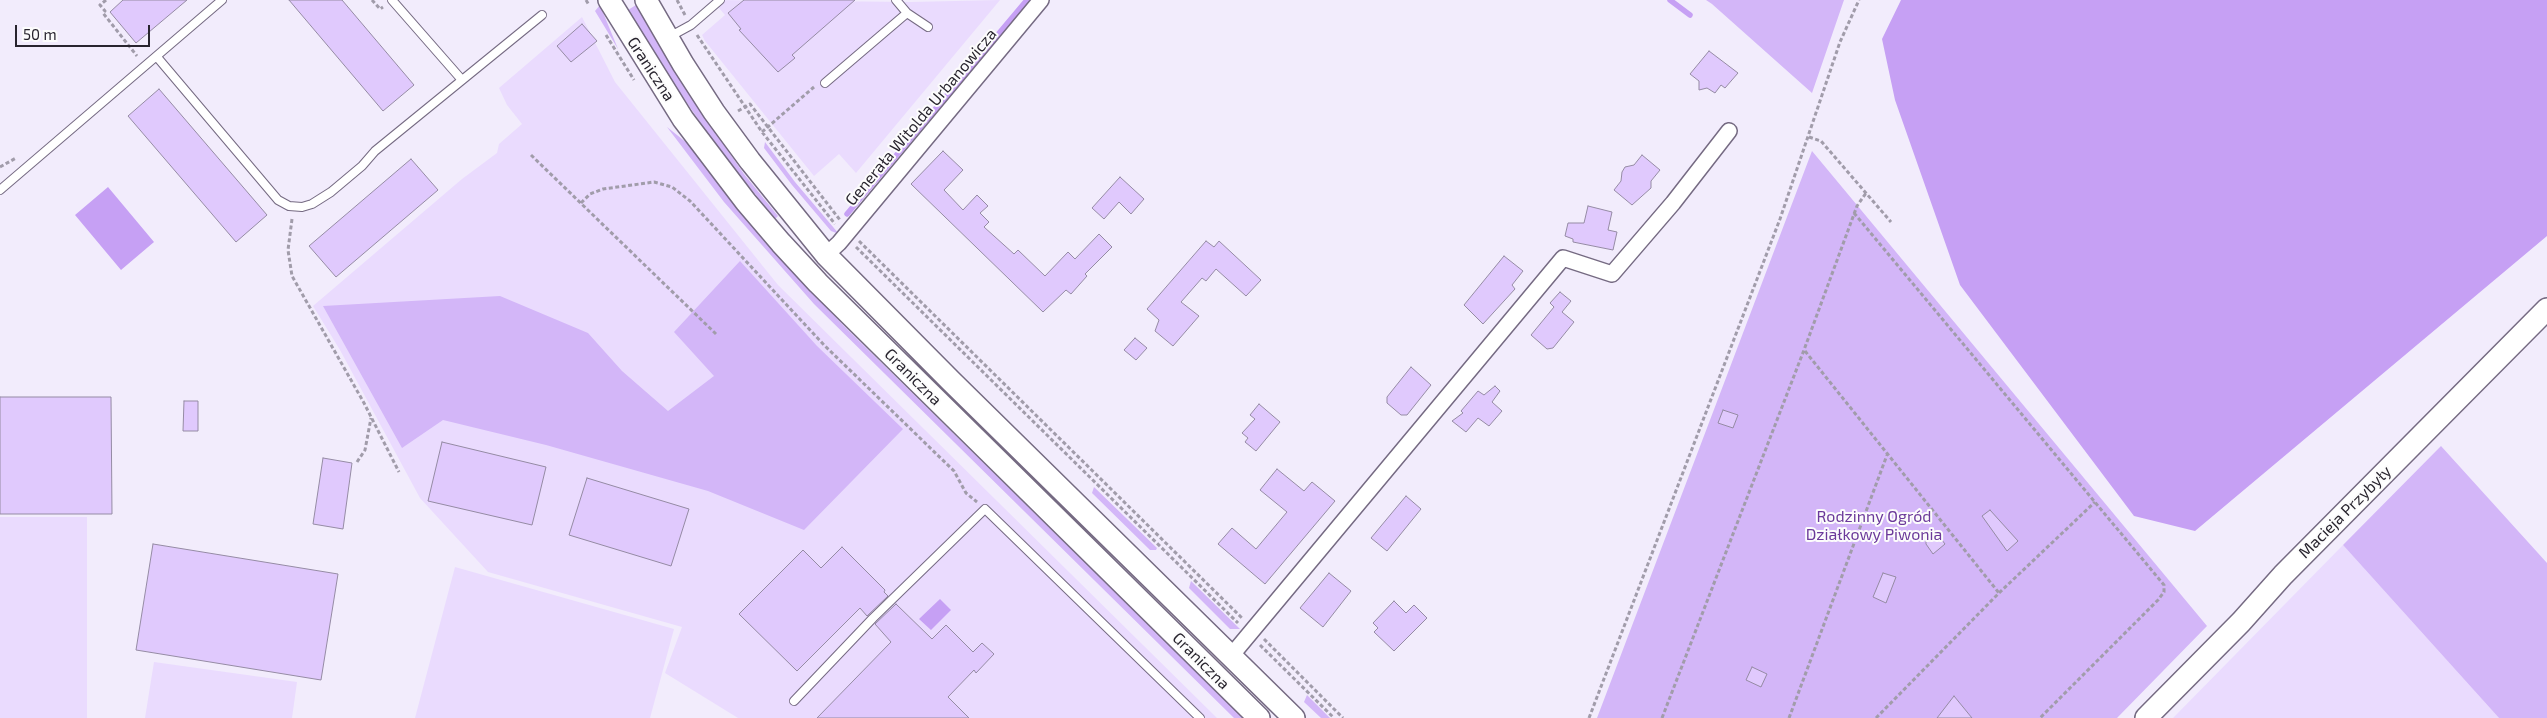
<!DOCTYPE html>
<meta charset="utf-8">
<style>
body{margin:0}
#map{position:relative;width:2547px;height:718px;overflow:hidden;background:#f2ecfc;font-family:"Exo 2",sans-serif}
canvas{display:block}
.scale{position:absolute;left:15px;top:25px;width:135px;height:22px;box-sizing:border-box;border:2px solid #28242e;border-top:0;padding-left:6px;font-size:15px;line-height:18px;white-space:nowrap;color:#28242e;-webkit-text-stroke:4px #fcfcfc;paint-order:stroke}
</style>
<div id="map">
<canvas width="2547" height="718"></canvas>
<div class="scale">50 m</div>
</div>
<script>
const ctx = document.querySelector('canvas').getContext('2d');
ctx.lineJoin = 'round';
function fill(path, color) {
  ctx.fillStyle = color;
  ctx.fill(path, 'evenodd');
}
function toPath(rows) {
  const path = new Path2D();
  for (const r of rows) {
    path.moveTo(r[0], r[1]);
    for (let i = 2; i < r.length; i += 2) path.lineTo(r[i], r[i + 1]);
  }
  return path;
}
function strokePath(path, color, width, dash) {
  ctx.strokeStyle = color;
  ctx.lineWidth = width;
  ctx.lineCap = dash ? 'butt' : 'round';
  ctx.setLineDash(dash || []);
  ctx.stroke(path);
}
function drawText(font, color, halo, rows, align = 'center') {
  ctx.font = font + ' "Exo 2",sans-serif';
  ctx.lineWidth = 4;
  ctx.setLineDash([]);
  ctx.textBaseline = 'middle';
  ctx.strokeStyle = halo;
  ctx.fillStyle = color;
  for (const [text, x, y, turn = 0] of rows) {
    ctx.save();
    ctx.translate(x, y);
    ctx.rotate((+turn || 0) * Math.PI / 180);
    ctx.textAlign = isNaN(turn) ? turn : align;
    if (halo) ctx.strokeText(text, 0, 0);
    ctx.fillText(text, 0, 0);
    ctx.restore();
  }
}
fill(toPath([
 [712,0,911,2,1000,0,856,173,839,154,814,176,705,41,702,35,725,15],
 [582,17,615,82,778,285,1217,718,738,718,665,673,682,627,488,572,420,498,340,350,313,306,462,179,497,153,499,144,522,124,507,105,499,88],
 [0,517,87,517,87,718,0,718],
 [2343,545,2499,718,2173,718],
 [455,567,674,629,650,718,415,718],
 [154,662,297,682,292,718,145,718]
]), '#eadbfe');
fill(toPath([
 [1706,0,1844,0,1812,93,1712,4],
 [600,5,618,49,595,11],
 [636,5,701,112,744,174,778,216,775,219,715,144,672,81,628,10],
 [667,127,687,143,762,239,844,326,1243,718,1234,718,814,304,724,202],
 [765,142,795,182,839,234,831,231,792,185,764,148],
 [1812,151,2207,626,2117,718,1597,718],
 [740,261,817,346,903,429,804,530,708,491,546,445,443,420,402,448,323,306,500,296,588,333,622,371,668,411,714,376,674,332],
 [2441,446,2547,563,2547,718,2499,718,2343,545],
 [1094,487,1157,548,1156,550,1150,550,1092,493],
 [1191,581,1240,629,1230,629,1189,588],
 [1307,695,1330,718,1321,718,1304,702]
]), '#d3b6f8');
fill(toPath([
 [1901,0,2547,0,2547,236,2195,531,2134,516,1960,285,1895,100,1882,39],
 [108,187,154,242,121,270,75,215],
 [940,599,951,610,931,630,919,619]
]), '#c6a0f4');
strokePath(toPath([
 [1670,0,1690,15],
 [847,214,1027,0]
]), '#c6a0f4', 5.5);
const building = toPath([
 [123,0,187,0,136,43,110,12,123,0],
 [289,0,342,0,414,85,383,111,289,0],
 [744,0,855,0,792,55,795,58,778,72,739,30,741,29,728,13,744,0],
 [582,24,597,41,571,62,557,46,582,24],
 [1709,51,1738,73,1725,88,1721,85,1715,93,1707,88,1699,90,1699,81,1690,74,1709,51],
 [159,89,267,215,236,242,128,116,159,89],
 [943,151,963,170,944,190,963,210,977,195,988,206,980,213,989,222,984,227,1014,254,1018,250,1045,276,1068,252,1075,259,1099,234,1112,247,1085,274,1087,276,1071,294,1066,290,1043,312,911,184,943,151],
 [1642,155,1660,170,1651,181,1651,188,1632,205,1614,190,1621,181,1622,172,1625,167,1634,165,1642,155],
 [411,159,438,190,336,277,309,246,411,159],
 [1120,177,1144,199,1131,214,1119,202,1104,219,1092,208,1120,177],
 [1588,206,1612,212,1608,230,1617,232,1613,250,1573,242,1573,239,1565,236,1568,223,1584,223,1588,206],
 [1206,241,1214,247,1219,241,1261,280,1246,296,1216,269,1206,281,1202,278,1181,302,1199,316,1173,346,1155,331,1159,320,1147,309,1206,241],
 [1504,256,1523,271,1512,285,1515,289,1483,324,1464,305,1504,256],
 [1560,292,1571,301,1562,312,1574,322,1553,348,1547,349,1531,335,1554,307,1550,303,1560,292],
 [1135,338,1147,348,1136,360,1124,350,1135,338],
 [1411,367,1431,385,1407,415,1401,415,1387,403,1387,397,1411,367],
 [1495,386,1500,391,1492,402,1502,411,1489,426,1478,418,1466,432,1452,421,1463,413,1461,411,1478,391,1484,395,1495,386],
 [0,397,111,397,112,514,0,514,0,397],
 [184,401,198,401,198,431,183,431,184,401],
 [1259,404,1280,422,1256,451,1245,442,1248,438,1242,433,1255,419,1250,415,1259,404],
 [1723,410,1738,415,1733,428,1718,423,1723,410],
 [442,442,546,467,532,525,428,501,442,442],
 [323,458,352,463,343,529,313,524,323,458],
 [1277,469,1304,491,1312,482,1335,501,1265,584,1218,544,1232,528,1256,549,1287,512,1260,490,1277,469],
 [587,478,689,509,671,566,569,535,587,478],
 [1406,496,1421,509,1387,551,1371,538,1406,496],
 [1990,510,2018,541,2007,551,1982,516,1990,510],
 [1935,531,1945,544,1933,554,1926,544,1926,539,1935,531],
 [153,544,338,574,321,680,136,650,153,544],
 [842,547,885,590,884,592,888,596,867,616,860,608,797,671,739,614,803,550,821,568,842,547],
 [1329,573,1351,591,1323,627,1300,608,1329,573],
 [1883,573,1896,577,1886,603,1873,597,1883,573],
 [1394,601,1406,613,1414,605,1427,618,1394,651,1374,632,1378,628,1373,623,1394,601],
 [896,604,932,639,946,625,973,652,982,643,994,654,976,673,974,670,948,697,969,718,817,718,891,642,875,624,896,604],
 [1752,667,1767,674,1761,687,1746,680,1752,667],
 [1954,696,1972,718,1937,718,1954,696]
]);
fill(building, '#e0c9fd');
strokePath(building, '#958ba4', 1);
const lane = toPath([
 [392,0,462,80],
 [896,0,907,13,928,27],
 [669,37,691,25,720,0],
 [157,57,278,200,289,206,302,207,312,204,331,192,362,166,375,151,542,15],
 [825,83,907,13],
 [0,190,222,0],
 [794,701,873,618,985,509,1200,718]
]);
const street = toPath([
 [826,255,839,243,1041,0],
 [1231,656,1563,258,1612,274,1673,203,1729,131]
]);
const secondary = toPath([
 [609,0,683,119,746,202,781,243,818,283,1259,718],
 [646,0,683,64,714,112,750,161,826,255,951,381,1294,718],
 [2146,718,2241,622,2283,575,2547,309]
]);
strokePath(lane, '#756a82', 10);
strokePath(street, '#756a82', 18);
strokePath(secondary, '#756a82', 24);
strokePath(toPath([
 [106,0,100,5,105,11,103,13,137,56],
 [372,0,380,9,383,7],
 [586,0,589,5],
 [677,0,685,15],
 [606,35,634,80],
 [697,35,762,132,835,224],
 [738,111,750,104,840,220],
 [762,132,814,87],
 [1809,137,1821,141,1891,222],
 [531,155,716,334],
 [0,167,16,158],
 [581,203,590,194,603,189,654,182,672,187,690,201,824,345,954,471,966,493,977,502],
 [1854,213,2164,585,2164,592,2158,600,2040,718],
 [292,219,288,250,292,276,364,403,399,472],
 [859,241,1243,619],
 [856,247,1238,623],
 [1805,351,1999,593],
 [357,462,365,450,371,418],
 [1264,639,1343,718],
 [1260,645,1334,718],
 [1589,718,1780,219,1840,42,1859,0],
 [1662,718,1804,350,1857,206,1866,193],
 [1789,718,1887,455],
 [1876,718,1999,593,2095,502]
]), '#a19caa', 3, [4, 2.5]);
strokePath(lane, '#fff', 8);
strokePath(street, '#fff', 15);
strokePath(secondary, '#fff', 21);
drawText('16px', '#28242e', '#fcfcfc', [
 ["Graniczna",651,69,57],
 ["Generała Witolda Urbanowicza",921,117,-50],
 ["Graniczna",913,377,45],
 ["Macieja Przybyły",2345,512,-45],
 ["Graniczna",1201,661,45]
]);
drawText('16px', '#6b399a', '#fcfcfc', [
 ["Rodzinny Ogród",1874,517],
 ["Działkowy Piwonia",1874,535]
]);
</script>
